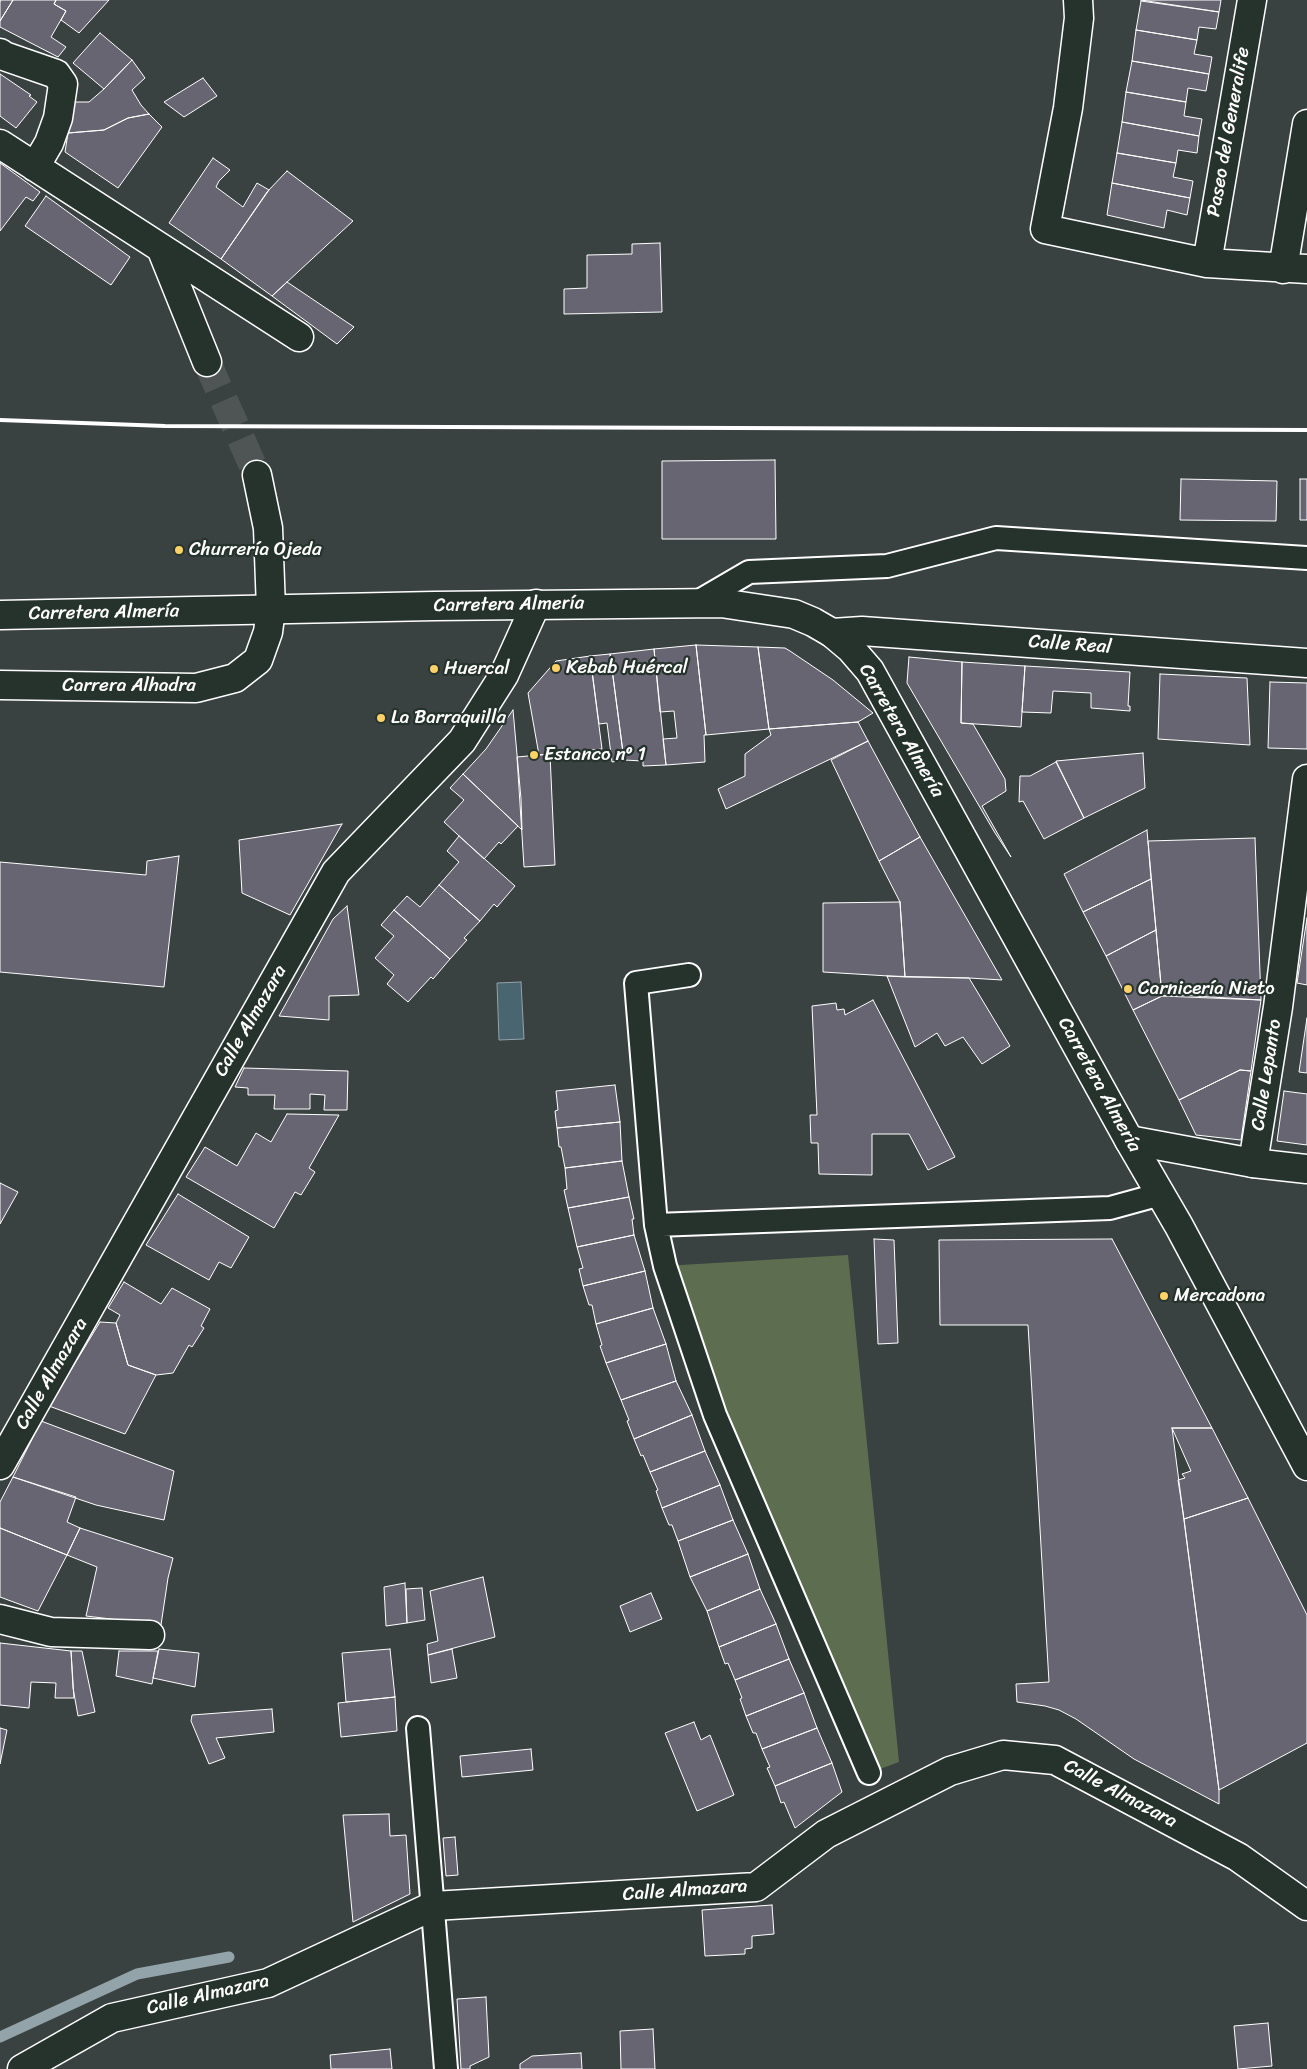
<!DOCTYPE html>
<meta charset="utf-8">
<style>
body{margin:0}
canvas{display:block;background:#3a4241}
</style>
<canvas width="1307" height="2069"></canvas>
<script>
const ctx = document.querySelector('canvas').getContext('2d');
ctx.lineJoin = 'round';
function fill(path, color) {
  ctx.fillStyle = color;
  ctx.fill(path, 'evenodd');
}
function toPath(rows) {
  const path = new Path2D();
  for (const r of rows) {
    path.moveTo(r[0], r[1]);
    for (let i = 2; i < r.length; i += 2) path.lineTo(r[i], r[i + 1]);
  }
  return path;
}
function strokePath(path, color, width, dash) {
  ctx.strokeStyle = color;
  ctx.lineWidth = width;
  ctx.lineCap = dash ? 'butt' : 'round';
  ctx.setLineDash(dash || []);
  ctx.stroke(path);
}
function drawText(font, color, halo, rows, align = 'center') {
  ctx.font = font + ' Sriracha,sans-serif';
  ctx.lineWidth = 4.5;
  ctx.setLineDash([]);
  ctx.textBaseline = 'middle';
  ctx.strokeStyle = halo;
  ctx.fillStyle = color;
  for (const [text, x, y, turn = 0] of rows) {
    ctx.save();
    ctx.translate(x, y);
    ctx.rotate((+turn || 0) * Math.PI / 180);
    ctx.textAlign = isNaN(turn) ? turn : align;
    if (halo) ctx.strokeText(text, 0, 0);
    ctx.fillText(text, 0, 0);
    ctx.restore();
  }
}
fill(toPath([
 [848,1255,899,1762,869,1773,665,1266]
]), '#5d6e50');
const water = toPath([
 [521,982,524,1039,499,1040,497,983,521,982]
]);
fill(water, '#49656f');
strokePath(water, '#92a3a9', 1);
strokePath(toPath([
 [0,2037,137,1974,229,1957]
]), '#92a3a9', 11);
const building = toPath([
 [1,0,13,0,0,21,0,2,1,0],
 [13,0,56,0,54,4,66,11,51,37,66,47,58,57,0,27,0,21,13,0],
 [56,0,109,0,79,33,61,20,66,11,54,4,56,0],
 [1141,0,1221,0,1219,12,1141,0],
 [1141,1,1219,12,1216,29,1199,27,1197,40,1136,30,1141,1],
 [1136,30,1197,40,1194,54,1212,57,1209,74,1132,61,1136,30],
 [100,33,132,60,104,89,73,63,100,33],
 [132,60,145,78,132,90,141,105,149,114,128,118,104,130,68,133,74,102,89,102,104,89,132,60],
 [1132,61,1209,74,1206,91,1188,88,1186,102,1126,92,1132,61],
 [0,74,31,95,29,96,37,102,16,128,0,116,0,74],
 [203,78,217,96,184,117,164,102,203,78],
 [1126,92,1186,102,1184,116,1202,119,1199,136,1122,122,1126,92],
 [149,114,162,127,118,188,65,152,68,133,104,130,128,118,149,114],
 [1122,122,1199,136,1197,153,1178,150,1176,163,1117,153,1122,122],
 [1117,153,1176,163,1173,177,1193,181,1190,198,1112,183,1117,153],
 [213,158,230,170,219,181,216,187,243,207,257,183,269,190,221,259,169,223,213,158],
 [0,163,40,192,33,201,26,197,0,231,0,163],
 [287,171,353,221,272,296,221,259,267,192,287,171],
 [1112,183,1190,198,1187,215,1167,210,1164,228,1107,215,1112,183],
 [46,196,130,257,111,285,25,226,46,196],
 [660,243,662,312,564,314,564,289,587,288,587,255,632,254,632,244,660,243],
 [287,282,354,327,337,344,272,296,287,282],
 [775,460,776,539,662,539,662,461,775,460],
 [1181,479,1277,481,1276,521,1180,520,1181,479],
 [1300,479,1307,479,1307,520,1300,520,1300,479],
 [696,645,706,735,704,735,705,762,666,765,663,739,677,738,674,711,660,712,654,649,696,645],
 [696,645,758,647,769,729,706,735,696,645],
 [758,647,785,648,790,651,833,680,873,713,858,722,769,729,758,647],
 [654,649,666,765,643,766,643,761,624,760,610,654,654,649],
 [610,654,624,760,612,762,607,723,599,724,590,656,610,654],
 [590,656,602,749,539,755,528,693,556,661,590,656],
 [909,657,962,662,961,723,973,724,1005,779,1006,791,982,806,1011,857,995,833,907,683,909,657],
 [962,662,1025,666,1021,727,961,723,962,662],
 [1025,666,1130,672,1128,706,1130,706,1130,711,1091,708,1091,693,1053,691,1051,713,1022,712,1025,666],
 [1160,674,1247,678,1250,745,1158,739,1160,674],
 [1270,682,1307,683,1307,749,1268,748,1270,682],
 [513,710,521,799,522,830,463,774,486,749,513,710],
 [858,722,868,741,726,809,718,789,745,776,745,754,771,735,769,729,858,722],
 [868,741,920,837,879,861,831,760,868,741],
 [1143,753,1145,788,1084,818,1056,761,1143,753],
 [550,754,555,865,524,867,517,757,550,754],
 [1056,762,1084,818,1044,839,1023,801,1019,802,1020,776,1030,776,1056,762],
 [463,774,518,826,501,844,499,842,484,859,444,822,464,800,450,788,463,774],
 [342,824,290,915,242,893,239,840,342,824],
 [1147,830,1151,879,1083,912,1064,874,1147,830],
 [459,836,515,886,497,907,494,904,480,921,439,885,459,862,447,851,459,836],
 [920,837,1002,980,969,978,905,977,900,902,879,861,920,837],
 [1255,838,1261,1000,1162,996,1148,841,1255,838],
 [179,856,164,987,0,972,0,862,146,875,147,861,179,856],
 [1151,879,1156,930,1106,956,1083,912,1151,879],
 [439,885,480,921,464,938,467,940,450,959,394,910,407,896,420,907,439,885],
 [900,902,905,977,823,972,823,903,900,902],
 [347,906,359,995,329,996,329,1020,279,1016,333,919,347,906],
 [394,910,450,959,433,979,431,977,408,1002,387,984,394,975,375,958,394,936,381,925,394,910],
 [1307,918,1307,985,1297,983,1307,918],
 [1156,930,1162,996,1133,1010,1106,956,1156,930],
 [887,976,969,978,1010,1046,982,1064,963,1037,945,1046,937,1033,915,1047,887,976],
 [1178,995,1261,1000,1251,1071,1240,1070,1179,1100,1133,1010,1162,996,1178,995],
 [873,1000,955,1157,928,1170,909,1134,872,1134,872,1175,819,1174,818,1143,811,1143,810,1115,817,1115,812,1006,836,1003,837,1010,844,1009,845,1015,873,1000],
 [1307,1018,1307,1073,1299,1072,1307,1018],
 [244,1068,348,1071,347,1110,324,1110,325,1095,310,1094,310,1109,274,1109,275,1095,248,1095,248,1088,235,1087,244,1068],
 [1240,1070,1251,1071,1241,1140,1196,1135,1179,1100,1240,1070],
 [615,1085,620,1122,557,1128,555,1111,558,1110,556,1091,615,1085],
 [1284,1091,1307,1094,1307,1145,1277,1141,1284,1091],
 [287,1114,339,1115,309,1168,315,1172,301,1195,295,1192,274,1228,186,1177,205,1147,237,1166,256,1133,271,1142,287,1114],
 [620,1122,622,1161,565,1168,561,1147,559,1147,557,1128,620,1122],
 [622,1161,629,1197,568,1208,564,1190,567,1189,565,1168,622,1161],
 [0,1183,18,1192,0,1224,0,1183],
 [178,1194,249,1237,231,1268,219,1262,209,1280,146,1245,178,1194],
 [629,1197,634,1219,632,1219,634,1235,577,1247,568,1208,629,1197],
 [634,1235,645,1271,583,1286,579,1269,583,1268,577,1247,634,1235],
 [874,1239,894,1240,898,1343,878,1344,874,1239],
 [1112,1239,1212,1428,1172,1428,1219,1790,1219,1804,1134,1759,1076,1719,1059,1710,1045,1706,1017,1702,1016,1684,1049,1682,1028,1325,940,1325,939,1240,1112,1239],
 [645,1271,653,1308,596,1324,592,1305,589,1305,583,1286,645,1271],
 [124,1282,161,1304,172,1288,210,1309,201,1326,204,1328,192,1347,189,1345,173,1373,156,1375,128,1365,116,1323,120,1315,108,1308,124,1282],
 [653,1308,666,1344,606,1363,600,1346,602,1345,596,1324,653,1308],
 [100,1322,116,1323,128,1365,156,1375,125,1434,49,1406,100,1322],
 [666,1344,676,1381,621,1400,606,1363,666,1344],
 [676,1381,692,1415,634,1439,627,1421,629,1420,621,1400,676,1381],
 [692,1415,705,1451,650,1472,643,1455,641,1456,634,1439,692,1415],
 [41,1421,174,1471,164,1520,96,1505,13,1477,41,1421],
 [1172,1428,1212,1428,1248,1498,1184,1519,1178,1480,1185,1478,1182,1474,1191,1471,1172,1428],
 [705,1451,720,1485,662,1508,656,1491,658,1490,650,1472,705,1451],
 [13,1477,76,1497,67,1522,80,1528,67,1555,0,1528,0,1502,13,1477],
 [720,1485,733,1520,678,1541,672,1525,669,1525,662,1508,720,1485],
 [1248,1498,1307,1615,1307,1743,1219,1790,1184,1519,1248,1498],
 [733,1520,748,1554,690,1577,678,1541,733,1520],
 [0,1528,67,1555,38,1611,0,1597,0,1528],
 [80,1528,173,1558,168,1578,161,1625,86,1616,97,1567,67,1555,80,1528],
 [748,1554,760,1589,707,1611,690,1577,748,1554],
 [483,1577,495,1637,428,1655,427,1644,438,1641,430,1591,483,1577],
 [405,1583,407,1623,386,1626,384,1587,405,1583],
 [422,1588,425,1620,407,1623,406,1589,422,1588],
 [760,1589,776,1624,719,1647,707,1611,760,1589],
 [651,1593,662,1619,630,1632,620,1606,651,1593],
 [776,1624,789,1659,735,1680,728,1663,725,1664,719,1647,776,1624],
 [0,1643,71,1651,74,1698,55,1698,56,1683,31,1682,29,1708,0,1705,0,1643],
 [159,1649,199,1653,195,1687,153,1678,159,1649],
 [390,1649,395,1697,346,1702,342,1653,390,1649],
 [452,1649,457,1678,431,1683,428,1655,452,1649],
 [71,1651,82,1651,95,1712,78,1716,73,1688,71,1651],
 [119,1651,158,1651,152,1684,116,1676,119,1651],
 [789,1659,804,1693,746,1716,740,1699,742,1698,735,1680,789,1659],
 [804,1693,817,1728,762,1749,756,1733,753,1733,746,1716,804,1693],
 [395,1697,397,1731,341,1737,338,1703,395,1697],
 [272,1709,274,1732,216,1738,225,1758,209,1764,191,1721,192,1715,272,1709],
 [694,1722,701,1740,710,1735,734,1795,697,1811,665,1733,694,1722],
 [0,1728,7,1730,0,1764,0,1728],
 [817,1728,832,1763,775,1786,767,1768,770,1767,762,1749,817,1728],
 [531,1749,533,1770,462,1777,460,1756,531,1749],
 [832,1763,842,1792,795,1828,784,1802,781,1803,775,1786,832,1763],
 [389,1814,390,1836,406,1835,410,1894,353,1922,343,1815,389,1814],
 [455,1837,458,1875,446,1876,443,1838,455,1837],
 [772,1905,774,1934,752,1936,752,1948,745,1949,745,1954,705,1956,702,1910,772,1905],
 [486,1997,489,2057,470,2066,470,2069,461,2069,457,1999,486,1997],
 [1268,2023,1272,2066,1238,2069,1234,2026,1268,2023],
 [653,2029,655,2069,621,2069,620,2031,653,2029],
 [390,2049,392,2069,331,2069,330,2055,390,2049],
 [581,2053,582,2069,520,2069,520,2064,532,2056,581,2053]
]);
fill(building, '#676571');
strokePath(building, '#fff', 1);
strokePath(toPath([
 [207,362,257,475]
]), '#4e5554', 28, [28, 14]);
const service = toPath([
 [696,603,749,572,887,566,996,538,1307,558],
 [689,975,636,983,656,1225,665,1266,715,1415,869,1773],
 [656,1225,1110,1208,1161,1194],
 [418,1728,446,2069]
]);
const minor = toPath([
 [0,53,4,56,56,74,63,84,58,118,49,143,35,167],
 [0,144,299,337],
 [161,248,207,362],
 [0,685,196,688,235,678,258,660,268,632,271,609,268,528,257,475],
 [1253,1163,1278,1007,1307,779],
 [0,1465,336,872,462,741,504,675,536,604],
 [0,1619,51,1632,150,1635],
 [22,2069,112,2018,268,1983,433,1906,756,1887,826,1834,950,1771,1003,1755,1055,1760,1238,1857,1307,1906]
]);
const tertiary = toPath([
 [1078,0,1079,18,1068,108,1045,229,1207,263,1307,269],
 [1207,263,1252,0],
 [1283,269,1307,124],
 [832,633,862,631,1307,663],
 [1129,1140,1253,1163,1307,1169]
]);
const secondary = toPath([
 [0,615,434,606,721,603,794,614,813,622,832,633,851,649,870,671,1129,1140,1179,1226,1307,1466]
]);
strokePath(service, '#fff', 26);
strokePath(minor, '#fff', 31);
strokePath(tertiary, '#fff', 31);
strokePath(secondary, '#fff', 31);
strokePath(service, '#26332d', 22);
strokePath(minor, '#26332d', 28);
strokePath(tertiary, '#26332d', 28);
strokePath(secondary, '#26332d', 28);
strokePath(toPath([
 [0,420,165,426,1307,430]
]), '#fff', 4);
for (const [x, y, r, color] of [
 [179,550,5,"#ffd166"],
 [556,668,5,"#ffd166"],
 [434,669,5,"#ffd166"],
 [381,718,5,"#ffd166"],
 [534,755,5,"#ffd166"],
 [1128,989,5,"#ffd166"],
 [1164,1296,5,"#ffd166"]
]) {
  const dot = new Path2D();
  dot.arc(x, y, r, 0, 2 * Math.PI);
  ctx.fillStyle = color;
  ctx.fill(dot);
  strokePath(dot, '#26332d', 2);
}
drawText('19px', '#fff', '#26332d', [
 ["Paseo del Generalife",1229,132,-80],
 ["Carretera Almería",509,605,-1],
 ["Carretera Almería",104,613,-1],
 ["Calle Real",1070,645,4],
 ["Carrera Alhadra",129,686],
 ["Carretera Almería",901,731,60],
 ["Calle Almazara",251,1021,-60],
 ["Calle Lepanto",1267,1075,-81],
 ["Carretera Almería",1099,1085,61],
 ["Calle Almazara",52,1374,-60],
 ["Calle Almazara",1120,1794,28],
 ["Calle Almazara",685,1891,-4],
 ["Calle Almazara",208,1995,-13]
]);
drawText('19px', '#fff', '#26332d', [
 ["Churrería Ojeda",189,550],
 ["Kebab Huércal",566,668],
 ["Huercal",444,669],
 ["La Barraquilla",391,718],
 ["Estanco nº 1",544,755],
 ["Carnicería Nieto",1138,989],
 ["Mercadona",1174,1296]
], 'left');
</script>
